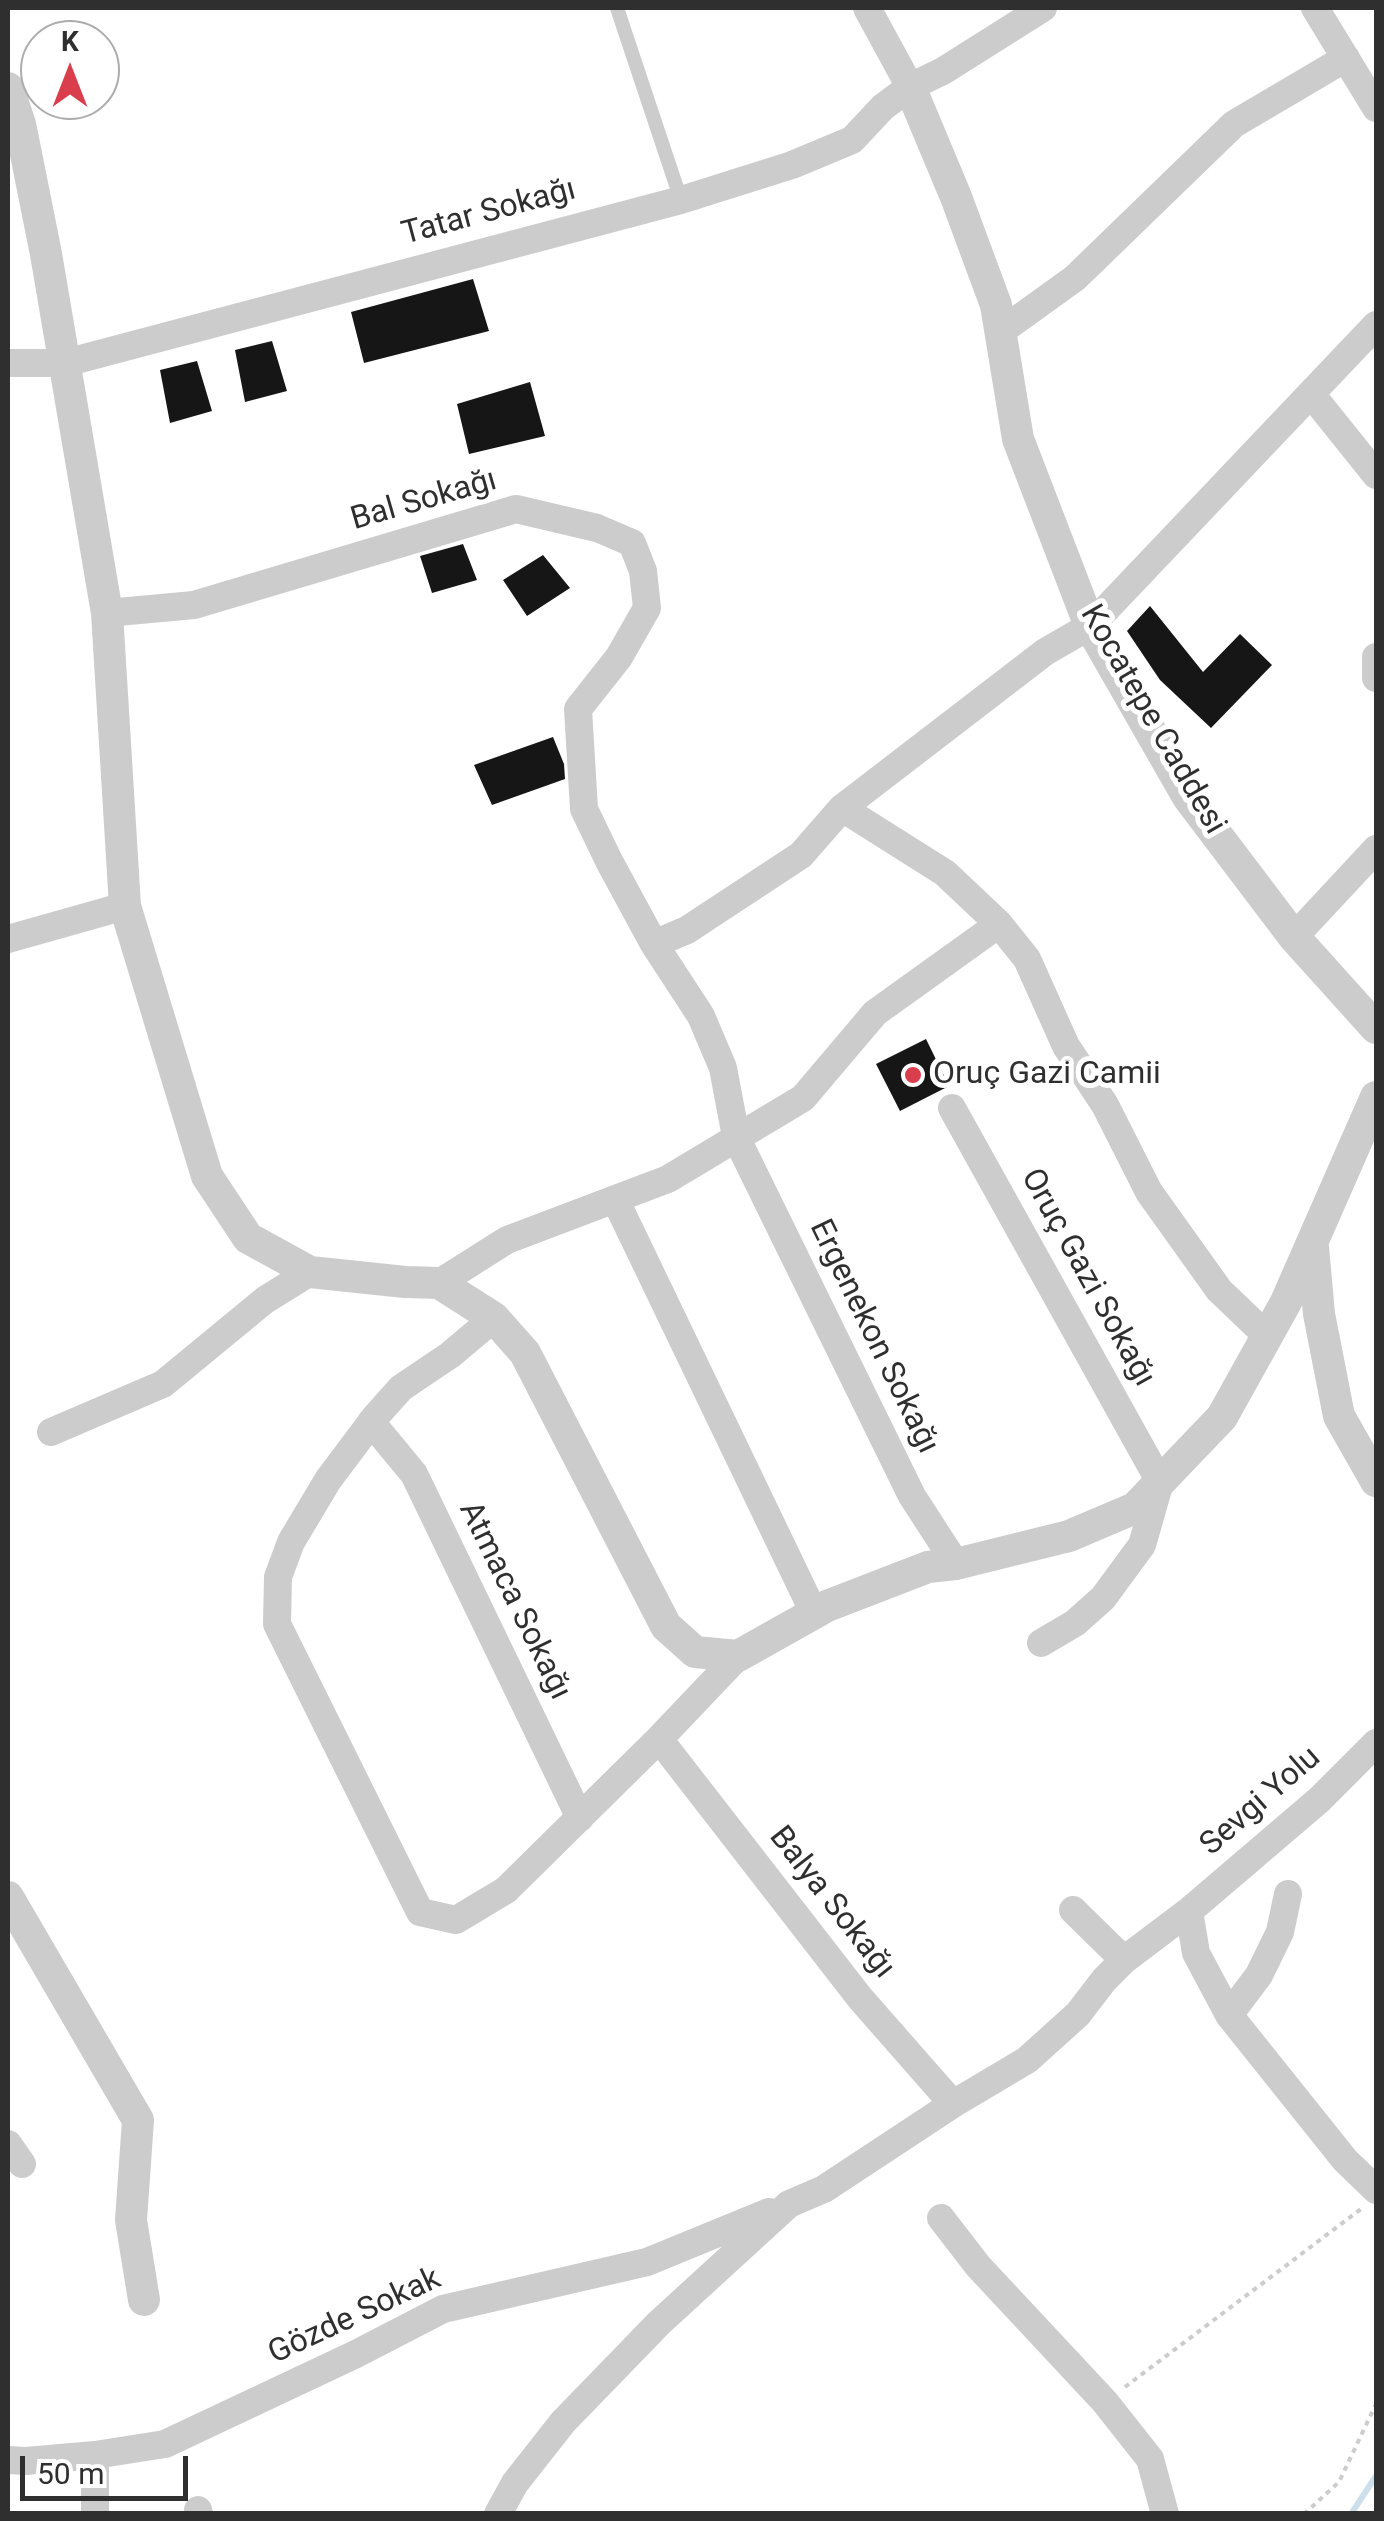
<!DOCTYPE html>
<meta charset="utf-8">
<style>
body{margin:0}
#map{position:relative;width:1384px;height:2521px;overflow:hidden;background:#fff;font-family:Roboto,sans-serif}
canvas{display:block}
.frame{position:absolute;inset:0;border:10px solid #2f2f2f;pointer-events:none}
.north{position:absolute;left:20px;top:20px;width:100px;height:100px;box-sizing:border-box;background:#fff;border:2px solid #acacac;border-radius:50%;rotate:0deg;font-size:28px;font-weight:700;line-height:40px;text-align:center;color:#2f2f2f}
.north::after{content:'';display:block;margin:auto;width:35px;height:45px;background:#da3e4d;clip-path:polygon(50% 0,100% 100%,50% 72%,0 100%)}
.scale{position:absolute;left:20px;top:2456px;width:168px;height:45px;box-sizing:border-box;border:5px solid #2f2f2f;border-top:0;padding-left:12px;font-size:30px;line-height:35px;white-space:nowrap;color:#2f2f2f;-webkit-text-stroke:8px #fff;paint-order:stroke}
</style>
<div id="map">
<canvas width="1384" height="2521"></canvas>
<div class="frame"></div>
<div class="north">K</div>
<div class="scale">50 m</div>
</div>
<script>
const ctx = document.querySelector('canvas').getContext('2d');
ctx.lineJoin = 'round';
function toPath(rows) {
  const path = new Path2D();
  for (const r of rows) {
    path.moveTo(r[0], r[1]);
    for (let i = 2; i < r.length; i += 2) path.lineTo(r[i], r[i + 1]);
  }
  return path;
}
function strokePath(path, color, width, dash) {
  ctx.strokeStyle = color;
  ctx.lineWidth = width;
  ctx.lineCap = dash ? 'butt' : 'round';
  ctx.setLineDash(dash || []);
  ctx.stroke(path);
}
function fill(path, color) {
  ctx.fillStyle = color;
  ctx.fill(path, 'evenodd');
}
function drawText(font, color, halo, rows, align = 'center') {
  ctx.font = font + ' Roboto,sans-serif';
  ctx.lineWidth = 10;
  ctx.setLineDash([]);
  ctx.textBaseline = 'middle';
  ctx.strokeStyle = halo;
  ctx.fillStyle = color;
  for (const [text, x, y, turn = 0] of rows) {
    ctx.save();
    ctx.translate(x, y);
    ctx.rotate((+turn || 0) * Math.PI / 180);
    ctx.textAlign = isNaN(turn) ? turn : align;
    if (halo) ctx.strokeText(text, 0, 0);
    ctx.fillText(text, 0, 0);
    ctx.restore();
  }
}
strokePath(toPath([
 [1351,2514,1376,2476]
]), '#ccdfea', 6);
fill(toPath([
 [473,279,489,331,364,363,351,312],
 [272,341,287,391,245,402,235,350],
 [197,361,212,411,170,423,160,370],
 [530,382,545,436,469,454,457,404],
 [463,544,477,580,432,593,420,556],
 [543,555,570,588,527,616,503,580],
 [1150,606,1203,672,1240,634,1272,665,1211,728,1160,680,1127,631],
 [553,737,564,764,565,779,492,805,474,765],
 [926,1039,949,1086,900,1111,876,1064]
]), '#161616');
strokePath(toPath([
 [1125,2387,1361,2209],
 [1304,2514,1339,2482,1376,2404]
]), '#ccc', 4, [5, 5]);
strokePath(toPath([
 [617,8,681,200]
]), '#ccc', 14);
strokePath(toPath([
 [867,8,910,87],
 [1315,8,1376,108],
 [1000,332,1075,278,1234,124,1346,58],
 [8,363,65,363,681,200,792,165,852,140,883,107,910,87,943,71,1043,8],
 [1311,394,1376,475],
 [107,613,194,605,516,509,597,528,632,543,643,571,647,608,619,657,578,709,584,809,609,861,654,944],
 [1376,657,1376,678],
 [842,808,945,873,999,924,1027,959,1066,1046,1105,1105,1149,1192,1219,1290,1267,1336],
 [1294,937,1376,849],
 [8,939,125,906],
 [952,1108,1160,1482,1142,1545,1103,1598,1075,1623,1041,1643],
 [615,1199,814,1613],
 [439,1283,507,1240,668,1179,803,1098,875,1013,999,924],
 [494,1318,450,1355,401,1388,376,1416,328,1480,291,1542,278,1577,277,1624,420,1912,456,1920,506,1890,659,1739,738,1656],
 [371,1422,414,1474,580,1818],
 [51,1432,163,1384,265,1300,310,1272],
 [956,1564,912,1496,736,1137,723,1068,701,1016,654,944,687,930,801,855,842,808,1045,652,1090,626,1376,325],
 [659,1739,860,1998,953,2104],
 [1073,1910,1124,1960],
 [1189,1911,1196,1953,1229,2015,1345,2160,1376,2190],
 [1229,2015,1259,1975,1280,1932,1288,1894],
 [8,2144,22,2164],
 [941,2218,978,2266,1105,2402,1150,2459,1165,2514],
 [95,2455,95,2514],
 [8,2460,26,2461,95,2455,165,2444,356,2354,443,2309,647,2262,769,2212],
 [198,2510,199,2514],
 [498,2514,515,2483,563,2422,659,2323,789,2204,824,2189,953,2104,1027,2060,1078,2014,1104,1980,1124,1960,1189,1911,1319,1800,1376,1743]
]), '#ccc', 28);
strokePath(toPath([
 [910,87,956,197,996,305,1018,439,1090,626,1188,797,1294,937,1376,1028],
 [8,88,20,124,46,254,107,613,125,906,207,1176,248,1238,310,1272,405,1282,439,1283,494,1318,525,1353,666,1626,695,1652,738,1656,827,1606,928,1567,956,1564,1069,1536,1135,1508,1222,1417,1286,1302,1376,1097],
 [1313,1247,1319,1314,1339,1416,1376,1481],
 [8,1897,138,2120,131,2220,144,2300]
]), '#ccc', 32);
for (const [x, y, r, color] of [
 [913,1075,10,"#da3e4d"]
]) {
  const dot = new Path2D();
  dot.arc(x, y, r, 0, 2 * Math.PI);
  ctx.fillStyle = color;
  ctx.fill(dot);
  strokePath(dot, '#fff', 4);
}
drawText('32px', '#2f2f2f', '#fff', [
 ["Tatar Sokağı",489,213,-15],
 ["Bal Sokağı",424,501,-16],
 ["Kocatepe Caddesi",1152,720,60],
 ["Oruç Gazi Sokağı",1087,1278,61],
 ["Ergenekon Sokağı",873,1337,64],
 ["Atmaca Sokağı",514,1601,64],
 ["Sevgi Yolu",1261,1802,-41],
 ["Balya Sokağı",831,1903,52],
 ["Gözde Sokak",355,2317,-25]
]);
drawText('32px', '#2f2f2f', '#fff', [
 ["Oruç Gazi Camii",933,1075]
], 'left');
</script>
